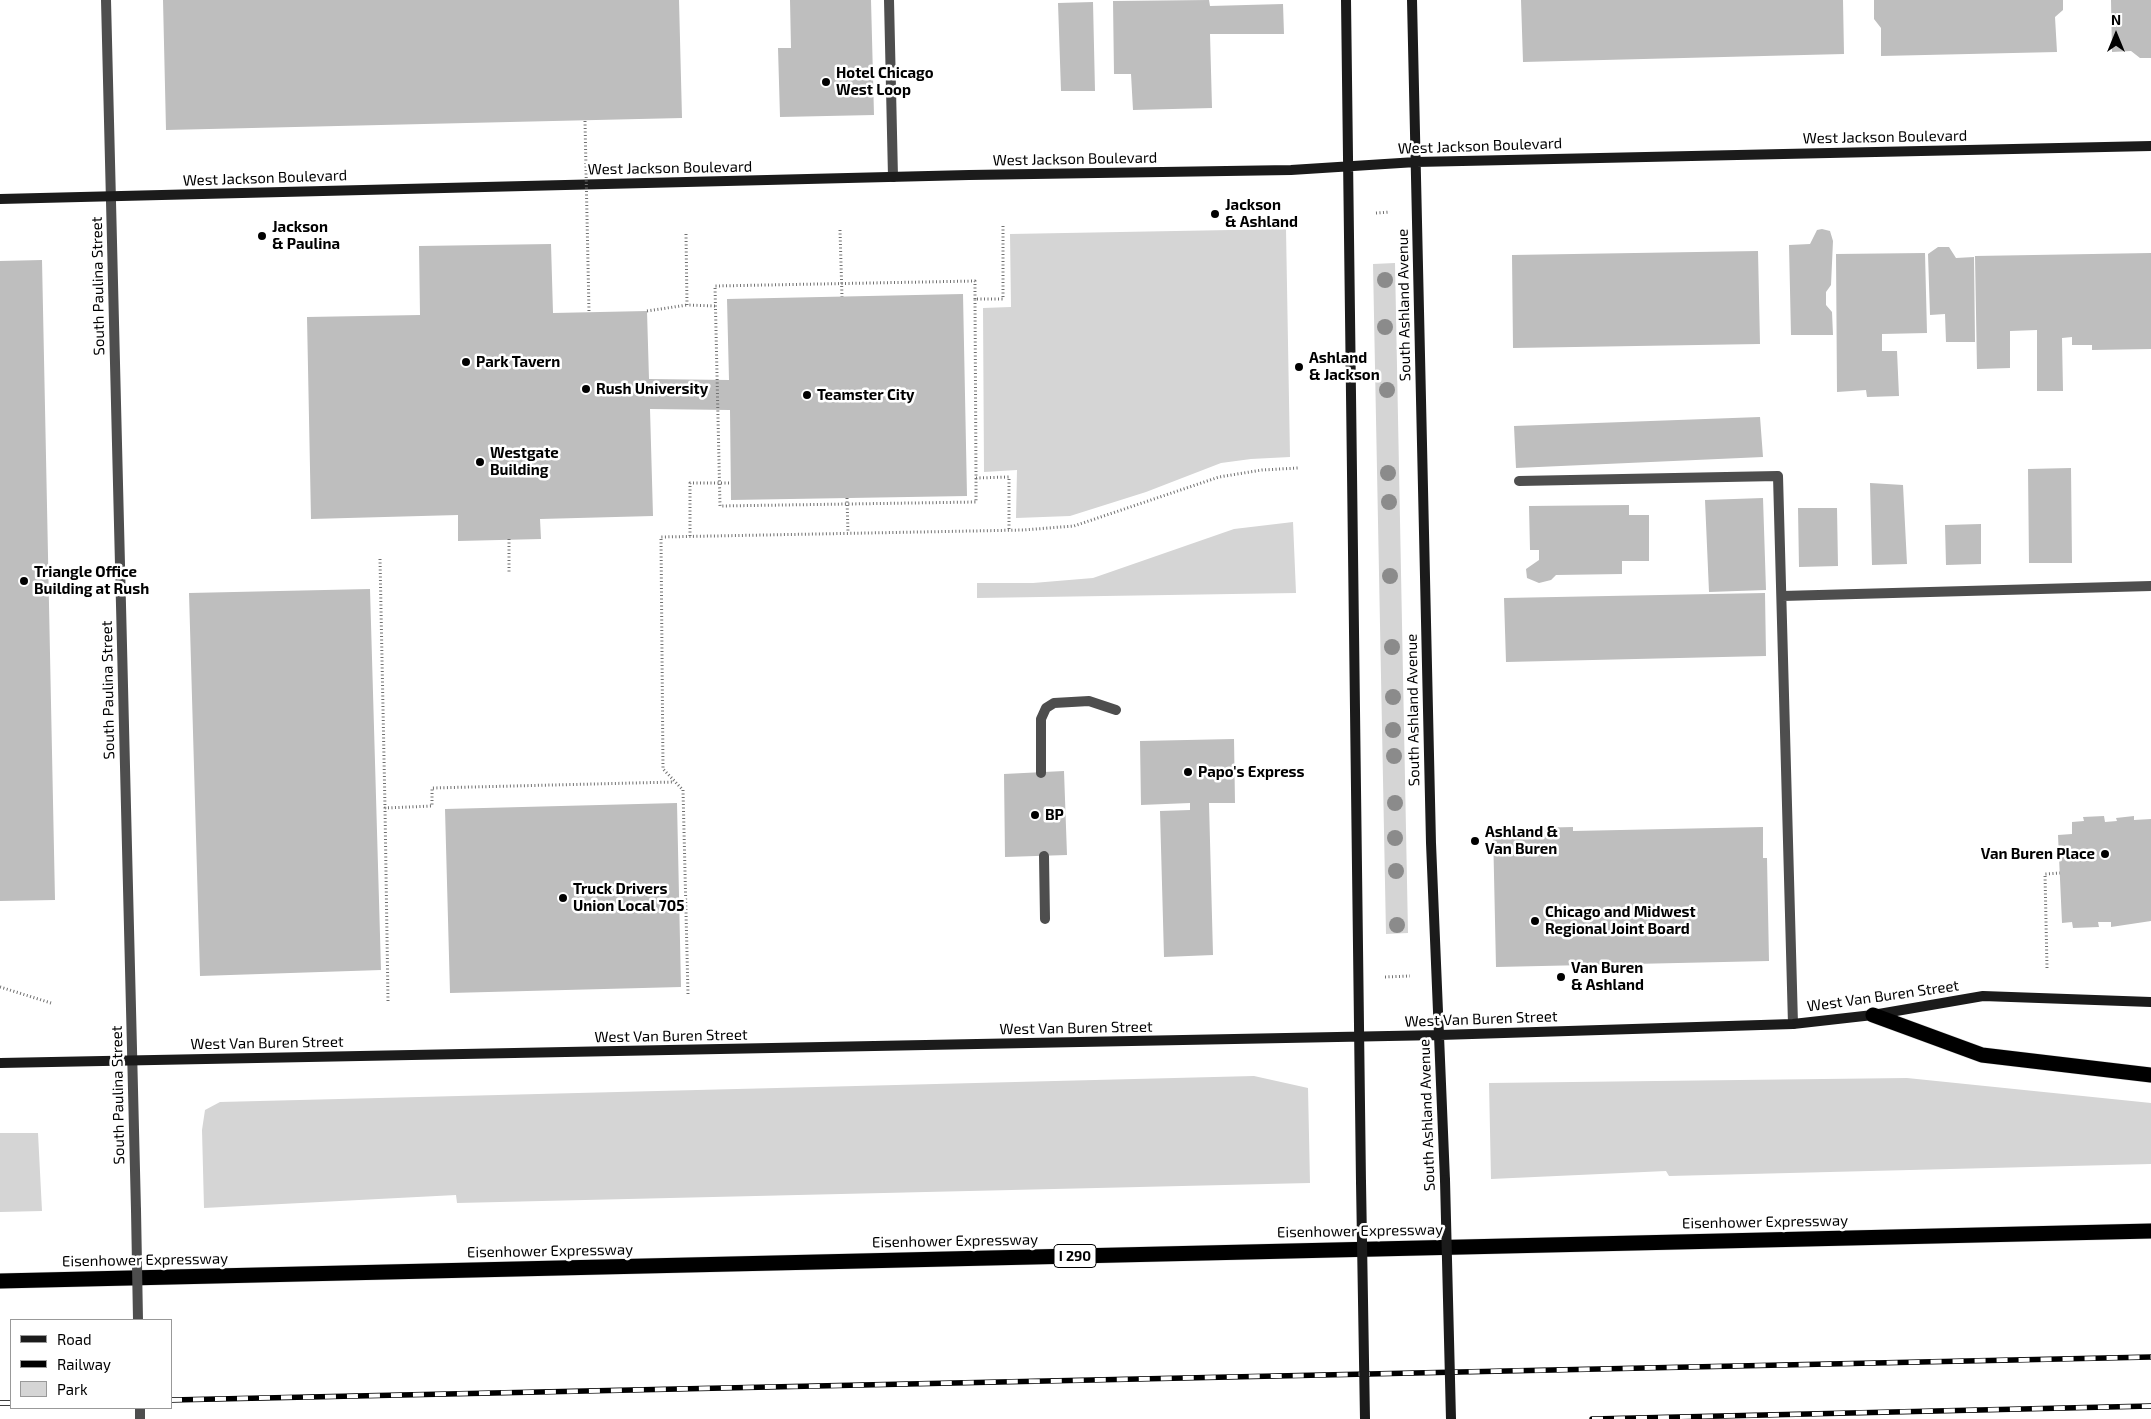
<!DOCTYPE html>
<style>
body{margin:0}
#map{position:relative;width:2151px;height:1419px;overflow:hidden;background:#fff;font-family:"Exo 2",sans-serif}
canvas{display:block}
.legend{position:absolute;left:10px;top:1319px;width:162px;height:90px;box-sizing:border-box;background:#fff;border:1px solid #999;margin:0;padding:6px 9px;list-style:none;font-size:15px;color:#000}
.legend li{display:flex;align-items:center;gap:10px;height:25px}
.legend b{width:25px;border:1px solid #999}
.north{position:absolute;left:2091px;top:10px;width:50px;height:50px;-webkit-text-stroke:4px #fff;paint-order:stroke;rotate:0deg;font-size:14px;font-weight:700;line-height:20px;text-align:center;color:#000}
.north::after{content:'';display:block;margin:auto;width:18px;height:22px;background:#000;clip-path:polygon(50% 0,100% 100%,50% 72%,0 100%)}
</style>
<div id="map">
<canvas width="2151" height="1419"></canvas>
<ul class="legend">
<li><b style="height:6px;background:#1b1b1b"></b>Road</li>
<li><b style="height:6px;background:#000"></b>Railway</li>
<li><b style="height:14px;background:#d5d5d5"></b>Park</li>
</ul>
<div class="north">N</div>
</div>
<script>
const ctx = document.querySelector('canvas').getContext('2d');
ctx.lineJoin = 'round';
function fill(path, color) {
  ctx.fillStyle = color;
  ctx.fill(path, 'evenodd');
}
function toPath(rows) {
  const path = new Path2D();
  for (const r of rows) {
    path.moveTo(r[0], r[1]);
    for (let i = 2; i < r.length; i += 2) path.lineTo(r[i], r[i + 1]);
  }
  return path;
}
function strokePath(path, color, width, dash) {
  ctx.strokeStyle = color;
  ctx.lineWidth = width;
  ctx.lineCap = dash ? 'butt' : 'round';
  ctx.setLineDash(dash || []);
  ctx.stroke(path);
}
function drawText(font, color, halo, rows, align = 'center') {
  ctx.font = font + ' "Exo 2",sans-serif';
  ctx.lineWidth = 5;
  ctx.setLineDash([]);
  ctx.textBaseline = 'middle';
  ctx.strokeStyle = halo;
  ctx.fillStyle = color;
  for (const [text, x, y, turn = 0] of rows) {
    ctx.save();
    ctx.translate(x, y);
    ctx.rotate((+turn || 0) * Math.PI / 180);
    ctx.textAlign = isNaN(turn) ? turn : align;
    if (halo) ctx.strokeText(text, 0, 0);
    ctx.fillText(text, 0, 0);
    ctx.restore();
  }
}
fill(toPath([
 [1286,229,1290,457,1251,459,1221,463,1146,492,1070,516,1016,518,1017,470,984,472,983,308,1011,307,1010,234],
 [1395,263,1408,933,1386,934,1373,264],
 [1293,522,1296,593,977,598,977,583,1033,583,1093,578,1234,529],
 [1254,1076,1308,1088,1310,1183,457,1203,456,1195,204,1208,202,1130,205,1110,220,1102],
 [1907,1078,2151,1103,2151,1164,1669,1176,1666,1171,1491,1179,1489,1083],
 [0,1133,38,1133,42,1211,0,1212]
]), '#d5d5d5');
fill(toPath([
 [163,0,679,0,682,118,166,130],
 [790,0,871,0,874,115,780,117,778,48,791,48],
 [1209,0,1210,6,1283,4,1284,34,1210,34,1212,108,1133,110,1131,74,1114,74,1113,1],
 [1521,0,1843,0,1844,54,1523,62],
 [1874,0,2063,0,2063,10,2055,17,2057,52,1881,56,1881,28,1874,19],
 [2111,0,2151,0,2151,58,2140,58,2131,51,2112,52],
 [1093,2,1095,91,1061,91,1058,3],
 [1822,229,1830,231,1833,241,1831,285,1826,292,1826,305,1832,312,1833,335,1791,335,1789,245,1810,244,1817,230],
 [551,244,553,313,647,311,649,379,729,380,727,299,963,294,967,496,731,500,730,410,650,409,653,516,540,519,541,539,458,541,458,515,311,519,307,317,420,315,419,246],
 [1938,247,1949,247,1956,258,1974,257,1975,342,1946,342,1945,314,1930,315,1928,254],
 [1758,251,1760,344,1513,348,1512,255],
 [1925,253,1927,333,1882,334,1882,351,1897,351,1899,396,1867,397,1866,390,1837,392,1836,254],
 [2151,253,2151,349,2092,350,2092,345,2072,345,2072,337,2062,338,2063,391,2037,391,2037,330,2010,331,2010,368,1977,369,1975,256],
 [42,260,55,900,0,901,0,261],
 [1760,417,1763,457,1516,468,1514,426],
 [2071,468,2072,563,2029,563,2028,469],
 [1870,483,1903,485,1907,564,1872,565],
 [1763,498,1766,590,1709,592,1705,500],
 [1629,505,1629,515,1649,515,1649,561,1622,561,1622,574,1556,575,1551,580,1539,583,1527,578,1526,569,1539,560,1539,550,1530,550,1529,506],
 [1798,508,1837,508,1838,566,1799,567],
 [1981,524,1981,564,1946,565,1945,525],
 [370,589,381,970,200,976,189,593],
 [1765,593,1766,656,1506,662,1504,598],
 [1234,739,1235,803,1209,803,1213,955,1164,957,1160,811,1190,810,1190,803,1141,805,1140,741],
 [1064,771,1067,855,1005,857,1004,774],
 [677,803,681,987,450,993,445,809],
 [2104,816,2105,822,2117,821,2116,818,2134,816,2134,820,2151,819,2151,921,2111,927,2111,922,2098,922,2099,927,2073,928,2072,922,2062,923,2058,835,2072,834,2072,822,2084,821,2083,817],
 [1573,827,1573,831,1763,827,1763,858,1767,858,1769,961,1496,967,1493,829]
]), '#bebebe');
const highway = toPath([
 [1873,1015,1982,1055,2151,1075],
 [0,1281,2151,1231]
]);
strokePath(highway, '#dbdbdb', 16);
strokePath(toPath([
 [1376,213,1390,212],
 [1003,226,1003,299,975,299,976,478,1009,477,1009,530],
 [840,230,842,297],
 [686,234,687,305,715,306],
 [975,299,975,281,715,286,720,506,976,502,976,478],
 [647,311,687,305],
 [847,498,848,533],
 [690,536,690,483,730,483],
 [509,539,509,572],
 [380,559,385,808],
 [2047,968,2045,874,2060,873],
 [1385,977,1410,976],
 [0,987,51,1003],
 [688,994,683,790,663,769,661,537,1023,530,1074,526,1219,477,1262,470,1298,468],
 [388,1001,385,808,432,806,432,788,674,782]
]), '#707070', 3, [1, 2.5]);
strokePath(toPath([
 [889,0,893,177],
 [1519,481,1778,476,1793,1024],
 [1782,596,2151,586],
 [1041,773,1041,719,1046,708,1054,703,1089,701,1116,710],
 [1044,856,1045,919]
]), '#4e4e4e', 10);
strokePath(toPath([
 [106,0,136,1210],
 [140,1408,140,1419]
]), '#4e4e4e', 10);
strokePath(toPath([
 [1346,0,1361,1182],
 [1412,0,1431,843,1445,1180],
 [0,199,969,175,1291,170,1416,162,2151,146],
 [0,1063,1440,1035,1793,1024,1873,1015,1983,996,2151,1002]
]), '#1b1b1b', 10);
strokePath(highway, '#000', 15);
const rail = toPath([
 [171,1400,2151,1357],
 [0,1403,11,1403],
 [1592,1419,2151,1406]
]);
strokePath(rail, '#000', 5.5);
strokePath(rail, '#fff', 4, [11]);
strokePath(toPath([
 [585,121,589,312]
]), '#707070', 3, [1, 2.5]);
strokePath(toPath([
 [136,1210,138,1320]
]), '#4e4e4e', 10);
strokePath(toPath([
 [1445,1180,1451,1419],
 [1361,1182,1365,1419]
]), '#1b1b1b', 10);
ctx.fillStyle = '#8b8b8b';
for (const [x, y] of [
 [1385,280],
 [1385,327],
 [1387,390],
 [1388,473],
 [1389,502],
 [1390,576],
 [1392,647],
 [1393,697],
 [1393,730],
 [1394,756],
 [1395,803],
 [1395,838],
 [1396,871],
 [1397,925]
]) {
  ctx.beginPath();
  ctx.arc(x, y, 8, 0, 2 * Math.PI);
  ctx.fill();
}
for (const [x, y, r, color] of [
 [826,82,5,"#000"],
 [1215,214,5,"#000"],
 [262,236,5,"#000"],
 [466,362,5,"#000"],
 [1299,367,5,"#000"],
 [586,389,5,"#000"],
 [807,395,5,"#000"],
 [480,462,5,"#000"],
 [24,581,5,"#000"],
 [1188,772,5,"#000"],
 [1035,815,5,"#000"],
 [1475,841,5,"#000"],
 [2105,854,5,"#000"],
 [563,898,5,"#000"],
 [1535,921,5,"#000"],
 [1561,977,5,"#000"]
]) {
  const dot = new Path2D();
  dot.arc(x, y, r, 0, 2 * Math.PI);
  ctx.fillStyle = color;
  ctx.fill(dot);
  strokePath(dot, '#fff', 2);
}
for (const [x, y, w] of [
 [1075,1256,42]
]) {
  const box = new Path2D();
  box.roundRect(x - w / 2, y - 11.5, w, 23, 4);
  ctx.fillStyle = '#fff';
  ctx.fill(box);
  strokePath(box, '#000', 1);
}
drawText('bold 14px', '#000', null, [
 ["I 290",1075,1256]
]);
drawText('bold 15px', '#000', '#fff', [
 ["Hotel Chicago",836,73],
 ["West Loop",836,90],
 ["Jackson",1225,205],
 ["& Ashland",1225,222],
 ["Jackson",272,227],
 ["& Paulina",272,244],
 ["Ashland",1309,358],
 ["& Jackson",1309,375],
 ["Park Tavern",476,362],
 ["Rush University",596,389],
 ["Teamster City",817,395],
 ["Westgate",490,453],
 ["Building",490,470],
 ["Triangle Office",34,572],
 ["Building at Rush",34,589],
 ["Papo's Express",1198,772],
 ["BP",1045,815],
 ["Ashland &",1485,832],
 ["Van Buren",1485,849],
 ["Van Buren Place",2095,854,"right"],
 ["Truck Drivers",573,889],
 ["Union Local 705",573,906],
 ["Chicago and Midwest",1545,912],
 ["Regional Joint Board",1545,929],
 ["Van Buren",1571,968],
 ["& Ashland",1571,985]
], 'left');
drawText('15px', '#000', '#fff', [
 ["West Jackson Boulevard",1885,137,-1],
 ["West Jackson Boulevard",1480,146,-2],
 ["West Jackson Boulevard",1075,159,-1],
 ["West Jackson Boulevard",670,168,-1],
 ["West Jackson Boulevard",265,178,-2],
 ["South Paulina Street",98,286,-91],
 ["South Ashland Avenue",1404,305,-91],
 ["South Paulina Street",108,690,-91],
 ["South Ashland Avenue",1413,710,-91],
 ["West Van Buren Street",1883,996,-8],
 ["West Van Buren Street",1481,1019,-2],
 ["West Van Buren Street",1076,1028,-1],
 ["West Van Buren Street",671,1036,-1],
 ["West Van Buren Street",267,1043,-1],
 ["South Paulina Street",118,1095,-91],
 ["South Ashland Avenue",1427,1115,-92],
 ["Eisenhower Expressway",1765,1222,-1],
 ["Eisenhower Expressway",1360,1231,-1],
 ["Eisenhower Expressway",955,1241,-1],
 ["Eisenhower Expressway",550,1251,-1],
 ["Eisenhower Expressway",145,1260,-1]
]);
</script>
